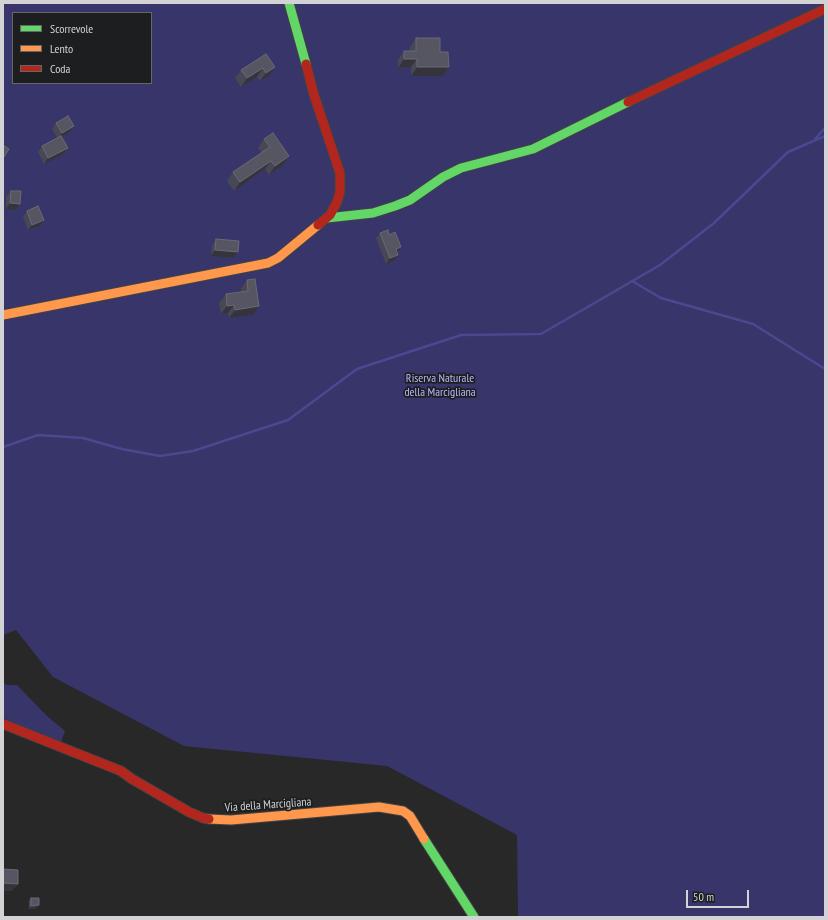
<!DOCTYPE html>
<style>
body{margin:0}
#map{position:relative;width:828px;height:920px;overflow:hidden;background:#282829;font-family:"PT Sans Narrow",sans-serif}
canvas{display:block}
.frame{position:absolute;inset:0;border:4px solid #d3d3d5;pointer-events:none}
.legend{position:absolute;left:12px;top:12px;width:140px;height:72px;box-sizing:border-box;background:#1d1e20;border:1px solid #666668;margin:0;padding:5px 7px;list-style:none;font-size:12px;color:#d3d3d5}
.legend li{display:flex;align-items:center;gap:8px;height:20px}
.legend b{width:20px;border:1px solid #666668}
.scale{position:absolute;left:686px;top:890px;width:63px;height:18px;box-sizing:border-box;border:2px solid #d3d3d5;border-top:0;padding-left:5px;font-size:12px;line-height:14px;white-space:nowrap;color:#d3d3d5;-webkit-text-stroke:3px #1d1e20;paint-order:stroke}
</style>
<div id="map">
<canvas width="828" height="920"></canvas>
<div class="frame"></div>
<ul class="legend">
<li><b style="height:5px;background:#63d668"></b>Scorrevole</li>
<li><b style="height:5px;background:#ff974d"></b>Lento</li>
<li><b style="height:5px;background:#b3261e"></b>Coda</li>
</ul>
<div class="scale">50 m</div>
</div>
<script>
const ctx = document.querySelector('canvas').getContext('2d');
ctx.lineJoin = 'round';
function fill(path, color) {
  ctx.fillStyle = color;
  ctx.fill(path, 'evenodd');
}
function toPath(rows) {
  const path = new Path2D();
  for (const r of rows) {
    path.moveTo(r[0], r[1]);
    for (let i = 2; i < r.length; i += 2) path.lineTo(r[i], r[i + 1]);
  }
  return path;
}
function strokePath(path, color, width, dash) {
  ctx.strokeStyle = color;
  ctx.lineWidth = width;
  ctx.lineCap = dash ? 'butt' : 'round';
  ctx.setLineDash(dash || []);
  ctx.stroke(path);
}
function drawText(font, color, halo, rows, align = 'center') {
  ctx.font = font + ' "PT Sans Narrow",sans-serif';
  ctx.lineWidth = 3.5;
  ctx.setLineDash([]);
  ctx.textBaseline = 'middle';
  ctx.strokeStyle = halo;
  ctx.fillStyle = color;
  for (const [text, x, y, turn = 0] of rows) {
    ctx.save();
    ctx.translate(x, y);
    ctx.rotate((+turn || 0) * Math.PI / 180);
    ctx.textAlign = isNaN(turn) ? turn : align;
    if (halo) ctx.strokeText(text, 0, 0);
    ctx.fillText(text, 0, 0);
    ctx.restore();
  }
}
fill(toPath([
 [3,3,825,3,825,917,518,917,517,835,387,766,184,746,53,677,16,630,3,635],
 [13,13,151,13,151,83,13,83],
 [3,681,6,685,17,685,47,716,65,731,61,742,18,727,3,717]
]), '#373569');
strokePath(toPath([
 [815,139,825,128],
 [632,281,661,298,753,324,825,369],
 [3,447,38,435,83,438,122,449,160,456,193,451,288,420,357,369,461,335,541,334,660,265,714,223,788,152,825,136]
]), '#4b4890', 2.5);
const fast = toPath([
 [289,3,306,64],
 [327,218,373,213,395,206,410,200,443,177,461,168,533,149,628,102],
 [424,839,474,917]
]);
const slow = toPath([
 [3,315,268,263,278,258,318,225],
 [209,819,231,820,379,807,403,811,410,816,424,839]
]);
const jam = toPath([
 [306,64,314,95,340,173,340,192,337,202,330,215,318,225],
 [628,102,825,9],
 [3,724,121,771,132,779,189,812,203,818,209,819]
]);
strokePath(fast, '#434345', 11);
strokePath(slow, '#434345', 11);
strokePath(jam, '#434345', 11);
strokePath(fast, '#63d668', 9);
strokePath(slow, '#ff974d', 9);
strokePath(jam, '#b3261e', 9);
fill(toPath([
 [416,38,440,52,443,76,411,76,411,67,398,68,398,60,404,51,410,51,410,47],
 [275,67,269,76,260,81,257,77,241,87,235,78,241,70],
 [56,123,74,126,70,132,62,137,68,148,64,154,44,164,38,152,42,146,57,138,52,129],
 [264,139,289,156,283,165,269,175,265,169,234,191,227,181,233,172,262,153,258,148],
 [11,191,20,204,16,210,6,209,6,197],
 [27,211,44,220,40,226,28,230,23,217],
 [380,233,397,252,394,261,386,264,376,238],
 [216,239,238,252,234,258,211,256,212,245],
 [247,280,259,306,253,315,229,318,228,313,221,314,219,303,226,294,241,292,241,289],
 [31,898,37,908,29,909,29,901]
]), '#484755');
fill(toPath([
 [404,59,417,59,411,67,398,68],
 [275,67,269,76,260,81,266,73],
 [417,67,449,67,443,76,411,76],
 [263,68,257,77,241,87,247,78],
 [74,126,70,132,58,139,62,133],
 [68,148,64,154,44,164,48,158],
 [289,156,283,165,269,175,275,166],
 [271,161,265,169,234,191,240,182],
 [10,203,20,204,16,210,6,209],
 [44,220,40,226,28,230,32,225],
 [401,247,397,253,396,249],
 [215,250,238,252,234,258,211,256],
 [398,255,394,261,386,264,390,258],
 [234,305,228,313,221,314,227,306],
 [259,306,253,315,229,318,235,310],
 [3,883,18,884,12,891,3,891],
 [39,905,37,908,29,909,31,906]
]), '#35343d');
const building = toPath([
 [416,38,440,38,440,52,448,52,449,67,417,67,417,59,404,59,404,51,416,51,416,38],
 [266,54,275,67,266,73,263,68,247,78,241,70,266,54],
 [68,116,74,126,62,133,56,123,68,116],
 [273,133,289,156,275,166,271,161,240,182,233,172,270,147,264,139,273,133],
 [61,136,68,148,48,158,42,146,61,136],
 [3,145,9,149,4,157,3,156,3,145],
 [11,191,21,191,20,204,10,203,11,191],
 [38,206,44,220,32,225,27,211,38,206],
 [388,230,389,235,395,232,401,247,396,249,398,255,390,258,380,233,388,230],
 [216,239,239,241,238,252,215,250,216,239],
 [255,279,259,306,235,310,234,305,227,306,226,294,248,291,247,280,255,279],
 [3,869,18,870,18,884,3,883,3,869],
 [31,898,39,898,39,905,31,906,31,898]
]);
fill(building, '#565662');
strokePath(building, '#6a6974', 1);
drawText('12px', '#b7bafc', '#1d1e20', [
 ["Riserva Naturale",440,379],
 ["della Marcigliana",440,393]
]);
drawText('12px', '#d3d3d5', '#1d1e20', [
 ["Via della Marcigliana",268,805,-4]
]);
</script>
